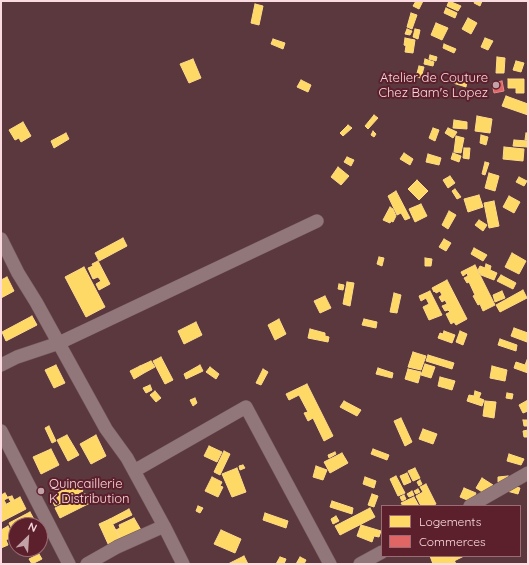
<!DOCTYPE html>
<style>
body{margin:0}
#map{position:relative;width:529px;height:565px;overflow:hidden;background:#5a383e;font-family:Quicksand,sans-serif}
canvas{display:block}
.frame{position:absolute;inset:0;border:2px solid #fbdbdf;pointer-events:none}
.legend{position:absolute;left:381px;top:505px;width:140px;height:52px;box-sizing:border-box;background:#5c202c;border:1px solid #9c6b74;margin:0;padding:5px 7px;list-style:none;font-size:12px;color:#fbdbdf}
.legend li{display:flex;align-items:center;gap:8px;height:20px}
.legend b{width:20px;border:1px solid #9c6b74}
.north{position:absolute;left:8px;top:517px;width:40px;height:40px;box-sizing:border-box;background:#5c202c;border:1px solid #9c6b74;border-radius:50%;rotate:25deg;font-size:11px;font-weight:700;line-height:16px;text-align:center;color:#fbdbdf}
.north::after{content:'';display:block;margin:auto;width:14px;height:18px;background:#c3a2a7;clip-path:polygon(50% 0,100% 100%,50% 72%,0 100%)}
</style>
<div id="map">
<canvas width="529" height="565"></canvas>
<div class="frame"></div>
<ul class="legend">
<li><b style="height:11px;background:#ffd966"></b>Logements</li>
<li><b style="height:11px;background:#e06666"></b>Commerces</li>
</ul>
<div class="north">N</div>
</div>
<script>
const ctx = document.querySelector('canvas').getContext('2d');
ctx.lineJoin = 'round';
function fill(path, color) {
  ctx.fillStyle = color;
  ctx.fill(path, 'evenodd');
}
function toPath(rows) {
  const path = new Path2D();
  for (const r of rows) {
    path.moveTo(r[0], r[1]);
    for (let i = 2; i < r.length; i += 2) path.lineTo(r[i], r[i + 1]);
  }
  return path;
}
function strokePath(path, color, width, dash) {
  ctx.strokeStyle = color;
  ctx.lineWidth = width;
  ctx.lineCap = dash ? 'butt' : 'round';
  ctx.setLineDash(dash || []);
  ctx.stroke(path);
}
function drawText(font, color, halo, rows, align = 'center') {
  ctx.font = font + ' Quicksand,sans-serif';
  ctx.lineWidth = 4;
  ctx.setLineDash([]);
  ctx.textBaseline = 'middle';
  ctx.strokeStyle = halo;
  ctx.fillStyle = color;
  for (const [text, x, y, turn = 0] of rows) {
    ctx.save();
    ctx.translate(x, y);
    ctx.rotate((+turn || 0) * Math.PI / 180);
    ctx.textAlign = isNaN(turn) ? turn : align;
    if (halo) ctx.strokeText(text, 0, 0);
    ctx.fillText(text, 0, 0);
    ctx.restore();
  }
}
const homes = toPath([
 [416,1,423,1,419,9,413,6,416,1],
 [449,1,461,6,458,11,447,6,449,1],
 [475,1,482,1,480,6,474,3,475,1],
 [255,4,263,6,259,25,251,23,255,4],
 [446,8,457,13,455,18,444,13,446,8],
 [411,13,417,15,412,29,407,27,411,13],
 [468,18,477,23,471,34,462,29,468,18],
 [436,23,448,28,442,40,431,35,436,23],
 [407,29,412,31,410,35,405,34,407,29],
 [415,29,420,30,418,39,413,37,415,29],
 [405,38,415,40,413,53,405,52,406,46,404,45,405,38],
 [485,38,493,41,488,50,481,47,485,38],
 [273,39,285,43,283,49,271,44,273,39],
 [444,44,456,49,454,53,443,48,444,44],
 [430,55,437,57,436,61,429,59,430,55],
 [497,57,505,58,504,73,496,73,497,57],
 [193,59,201,78,189,83,180,64,193,59],
 [425,59,434,62,433,66,424,64,425,59],
 [516,61,524,63,521,72,513,70,516,61],
 [419,66,424,67,421,78,416,77,419,66],
 [454,77,467,81,466,87,453,83,454,77],
 [508,79,524,79,524,93,516,93,516,88,508,88,508,79],
 [301,80,311,85,308,92,297,87,301,80],
 [506,96,528,104,528,115,502,106,506,96],
 [374,115,378,118,368,129,365,126,374,115],
 [477,116,492,119,490,133,475,131,477,116],
 [454,120,467,122,467,129,453,128,454,120],
 [23,122,31,136,21,142,19,138,15,140,9,130,23,122],
 [348,125,352,128,343,136,340,133,348,125],
 [433,128,439,130,435,141,429,138,433,128],
 [448,128,457,132,453,138,445,133,448,128],
 [373,131,376,134,374,137,371,135,373,131],
 [66,133,69,139,54,148,51,141,66,133],
 [526,133,528,133,528,140,525,140,526,133],
 [481,135,488,137,486,145,480,143,481,135],
 [456,136,464,138,461,153,454,152,456,136],
 [514,140,528,141,527,147,513,146,514,140],
 [504,147,524,149,523,161,503,159,504,147],
 [464,148,470,148,469,159,463,158,464,148],
 [404,153,413,159,410,165,400,159,404,153],
 [453,153,461,156,459,162,451,159,453,153],
 [428,154,441,158,439,165,426,162,428,154],
 [347,157,354,160,351,166,344,162,347,157],
 [485,162,489,163,485,175,482,174,485,162],
 [338,167,349,176,341,185,331,177,338,167],
 [489,173,499,176,495,191,485,188,489,173],
 [450,176,455,183,448,188,443,180,450,176],
 [519,177,527,181,524,186,516,182,519,177],
 [417,180,428,191,419,200,408,189,417,180],
 [455,189,461,197,457,199,452,191,455,189],
 [396,191,410,218,405,220,401,213,397,215,388,196,396,191],
 [479,195,483,207,468,212,464,199,479,195],
 [509,196,520,202,514,213,503,207,509,196],
 [494,201,499,226,489,228,484,203,494,201],
 [421,204,427,216,415,222,409,209,421,204],
 [390,207,393,209,396,216,393,222,391,221,390,223,383,220,390,207],
 [449,211,456,215,448,229,442,225,449,211],
 [479,220,487,225,483,231,475,225,479,220],
 [123,238,127,246,99,261,95,253,123,238],
 [444,239,451,243,446,251,439,247,444,239],
 [474,248,487,255,483,261,471,254,474,248],
 [512,253,526,261,519,274,505,267,512,253],
 [379,257,384,258,382,266,377,264,379,257],
 [425,258,432,259,431,266,425,266,425,258],
 [98,261,110,284,99,290,96,284,101,281,98,277,93,279,88,268,93,266,92,264,98,261],
 [486,264,491,266,490,270,497,273,494,280,481,275,478,270,480,266,485,268,486,264],
 [475,265,495,305,483,311,480,304,478,305,473,296,475,295,469,282,467,283,464,278,468,276,467,273,463,276,461,272,475,265],
 [84,267,105,307,86,317,65,277,84,267],
 [501,275,516,283,513,289,497,281,501,275],
 [7,277,14,291,1,298,1,280,7,277],
 [447,280,467,319,456,325,454,322,451,324,446,314,450,312,448,310,445,311,442,306,447,304,445,300,442,302,439,297,442,295,440,291,436,293,435,291,434,292,432,288,447,280],
 [347,282,354,283,350,306,343,304,347,282],
 [339,284,344,285,343,290,338,289,339,284],
 [523,290,527,298,500,312,496,305,523,290],
 [430,291,442,315,429,320,423,307,429,304,426,298,421,301,419,296,430,291],
 [502,291,505,298,495,302,493,295,502,291],
 [394,293,401,295,397,313,390,312,394,293],
 [325,296,331,308,320,313,314,301,325,296],
 [32,316,37,325,6,341,2,332,32,316],
 [279,319,286,334,275,340,268,325,279,319],
 [364,319,377,322,376,328,362,325,364,319],
 [196,322,202,335,184,344,178,331,196,322],
 [514,328,528,333,527,342,511,336,514,328],
 [310,329,325,333,325,336,329,337,328,342,308,338,310,329],
 [444,331,455,335,452,343,438,338,440,333,443,334,444,331],
 [460,331,467,334,463,345,456,342,460,331],
 [500,339,517,345,516,351,498,345,500,339],
 [413,352,426,356,421,370,408,367,413,352],
 [428,355,454,363,452,369,426,361,428,355],
 [161,357,173,380,165,384,153,361,161,357],
 [527,360,528,361,528,373,514,368,516,362,525,365,527,360],
 [151,361,155,367,144,373,140,366,151,361],
 [425,364,435,367,431,378,421,375,425,364],
 [56,365,65,383,54,388,45,370,56,365],
 [200,365,203,371,186,379,184,374,200,365],
 [140,366,144,373,134,379,130,371,140,366],
 [492,366,507,370,505,381,490,378,492,366],
 [210,367,219,374,216,379,206,372,210,367],
 [378,368,393,373,392,378,376,374,378,368],
 [263,369,268,372,261,385,256,383,263,369],
 [408,369,421,372,418,383,405,379,408,369],
 [440,377,455,381,452,390,438,386,440,377],
 [307,384,333,436,324,441,313,418,308,421,304,413,308,412,299,395,289,400,286,394,307,384],
 [150,385,152,390,146,393,143,388,150,385],
 [155,391,161,398,156,402,150,395,155,391],
 [475,391,481,393,479,398,484,400,482,406,467,401,469,395,474,396,475,391],
 [507,393,513,394,512,399,506,398,507,393],
 [195,398,197,403,193,406,190,400,195,398],
 [528,400,528,411,523,413,519,405,528,400],
 [344,401,361,410,357,416,340,407,344,401],
 [485,401,496,402,494,418,483,416,485,401],
 [401,418,412,442,405,446,394,421,401,418],
 [523,420,528,420,528,426,524,426,523,420],
 [49,426,56,441,52,443,45,428,49,426],
 [423,429,437,434,433,444,419,439,423,429],
 [528,430,528,437,524,437,523,431,528,430],
 [67,435,79,455,68,461,57,440,67,435],
 [96,435,106,456,91,464,80,444,96,435],
 [209,446,222,452,217,462,204,456,209,446],
 [51,449,59,465,41,474,33,457,51,449],
 [373,449,389,455,387,460,371,454,373,449],
 [224,451,230,454,220,475,214,472,224,451],
 [335,452,336,454,329,458,328,455,335,452],
 [342,453,348,463,330,473,324,462,342,453],
 [509,454,524,459,521,465,507,461,509,454],
 [243,465,245,468,240,470,239,466,243,465],
 [316,466,327,470,323,480,313,477,316,466],
 [237,468,246,492,232,497,222,474,237,468],
 [415,468,420,478,413,481,408,471,415,468],
 [407,473,411,482,404,485,400,476,407,473],
 [396,476,405,493,398,496,390,479,396,476],
 [508,476,508,482,498,482,498,477,508,476],
 [212,477,222,482,220,486,223,487,218,497,205,491,212,477],
 [365,477,376,481,374,488,363,484,365,477],
 [482,478,493,485,487,495,476,488,482,478],
 [420,480,422,484,419,486,417,482,420,480],
 [78,482,83,491,55,506,50,497,78,482],
 [426,484,436,504,432,506,421,506,416,496,423,492,420,487,426,484],
 [508,485,520,488,518,494,507,491,508,485],
 [464,488,476,493,472,502,460,497,464,488],
 [418,489,420,492,416,494,414,491,418,489],
 [412,491,414,495,409,497,407,494,412,491],
 [5,493,8,498,4,500,6,504,1,507,1,495,5,493],
 [85,494,90,503,60,518,55,508,85,494],
 [372,494,378,496,374,507,368,505,372,494],
 [404,495,406,499,402,501,400,497,404,495],
 [12,496,14,500,11,502,8,497,12,496],
 [20,497,26,509,1,522,1,507,20,497],
 [414,497,419,506,403,506,401,503,414,497],
 [332,501,353,508,352,514,330,507,332,501],
 [198,506,203,508,200,513,196,511,198,506],
 [370,508,375,517,340,535,335,526,370,508],
 [129,509,132,515,113,524,110,519,129,509],
 [30,512,37,525,16,525,16,537,9,523,30,512],
 [265,513,288,521,286,528,263,520,265,513],
 [336,516,339,521,333,524,331,519,336,516],
 [134,518,141,530,121,540,116,530,120,528,119,525,134,518],
 [110,519,121,540,109,546,99,524,110,519],
 [361,525,381,531,379,537,374,536,372,542,357,536,361,525],
 [8,526,13,536,6,540,8,545,1,548,1,530,8,526],
 [221,530,241,539,235,553,214,544,221,530],
 [39,554,42,559,32,564,29,559,39,554],
 [244,556,248,564,228,564,244,556],
 [430,556,452,556,456,564,433,564,430,556],
 [452,556,464,556,454,561,452,556],
 [280,557,286,559,284,564,276,564,280,557],
 [300,557,306,560,304,564,296,564,300,557]
]);
fill(homes, '#ffd966');
strokePath(homes, '#feda8a', 1);
const shops = toPath([
 [502,81,504,91,494,93,492,83,502,81]
]);
fill(shops, '#e06666');
strokePath(shops, '#e8898a', 1);
const minor = toPath([
 [1,239,18,273,36,302,106,429,127,458,164,526,183,564],
 [1,365,17,357,59,343,317,221],
 [1,431,69,564],
 [134,471,246,407,330,564],
 [470,506,528,473],
 [87,564,117,547,164,526],
 [360,564,382,552]
]);
strokePath(minor, '#72565b', 14);
strokePath(minor, '#91777a', 13);
for (const [x, y, r, color] of [
 [496,85,4,"#c3a2a7"],
 [41,491,4,"#c3a2a7"]
]) {
  const dot = new Path2D();
  dot.arc(x, y, r, 0, 2 * Math.PI);
  ctx.fillStyle = color;
  ctx.fill(dot);
  strokePath(dot, '#5c202c', 1.5);
}
drawText('13px', '#fbdbdf', '#5c202c', [
 ["Atelier de Couture",488,78],
 ["Chez Bam's Lopez",488,93],
 ["Quincaillerie",49,484,"left"],
 ["K Distribution",49,499,"left"]
], 'right');
</script>
